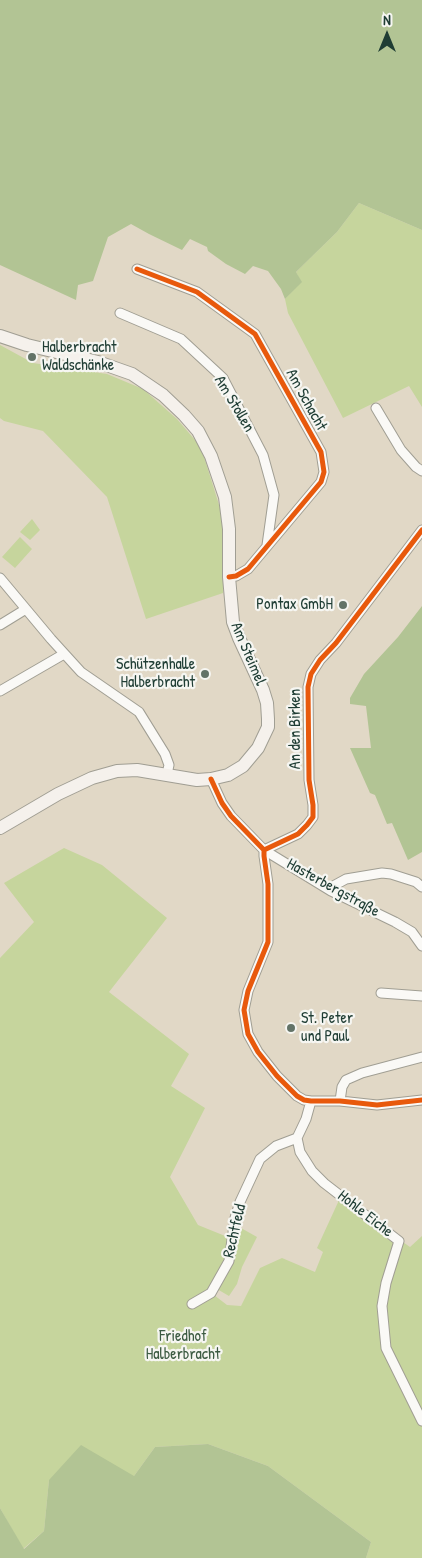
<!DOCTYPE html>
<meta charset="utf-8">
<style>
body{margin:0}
#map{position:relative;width:422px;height:1558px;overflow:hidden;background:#e1d8c6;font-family:"Patrick Hand",sans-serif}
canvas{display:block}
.north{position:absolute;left:362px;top:10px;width:50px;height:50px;-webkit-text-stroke:4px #f6f6f2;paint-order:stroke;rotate:0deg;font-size:14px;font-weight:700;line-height:20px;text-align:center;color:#1f3d34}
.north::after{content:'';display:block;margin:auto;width:18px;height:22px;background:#1f3d34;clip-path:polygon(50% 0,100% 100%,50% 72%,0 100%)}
</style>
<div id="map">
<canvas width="422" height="1558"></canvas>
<div class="north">N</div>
</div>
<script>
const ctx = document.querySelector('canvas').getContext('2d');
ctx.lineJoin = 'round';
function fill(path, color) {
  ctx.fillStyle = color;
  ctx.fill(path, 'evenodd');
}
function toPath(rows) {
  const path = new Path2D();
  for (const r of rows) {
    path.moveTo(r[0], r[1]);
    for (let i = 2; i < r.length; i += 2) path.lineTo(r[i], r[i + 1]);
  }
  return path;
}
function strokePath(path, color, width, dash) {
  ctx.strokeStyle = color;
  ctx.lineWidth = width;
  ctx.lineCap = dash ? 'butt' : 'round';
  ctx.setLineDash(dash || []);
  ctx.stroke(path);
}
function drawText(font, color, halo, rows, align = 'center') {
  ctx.font = font + ' "Patrick Hand",sans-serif';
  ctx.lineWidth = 4.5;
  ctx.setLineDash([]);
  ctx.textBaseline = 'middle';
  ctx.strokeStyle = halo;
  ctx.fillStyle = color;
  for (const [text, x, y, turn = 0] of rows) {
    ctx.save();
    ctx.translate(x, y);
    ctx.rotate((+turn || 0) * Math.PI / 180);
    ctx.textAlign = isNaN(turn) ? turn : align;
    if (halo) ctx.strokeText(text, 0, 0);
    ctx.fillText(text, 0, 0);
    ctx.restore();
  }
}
fill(toPath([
 [359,203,422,230,422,407,409,386,343,418,288,313,285,299,301,282,296,272,337,232],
 [0,345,33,363,107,374,143,389,177,419,201,447,220,508,224,530,223,593,146,619,107,497,43,431,4,421,0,418],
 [32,519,40,530,30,540,20,532],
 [20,537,32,549,15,568,2,557],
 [64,848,102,865,167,918,109,992,189,1054,171,1086,205,1108,170,1177,198,1225,235,1240,241,1228,257,1237,242,1267,237,1284,229,1296,217,1289,214,1295,227,1305,241,1306,260,1268,282,1258,315,1272,323,1252,317,1248,340,1198,410,1247,422,1236,422,1558,366,1558,371,1542,268,1466,208,1444,155,1447,134,1476,49,1480,44,1531,23,1549,0,1508,0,958,34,922,4,883]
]), '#c6d59d');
fill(toPath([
 [0,0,422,0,422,230,359,203,337,232,296,272,302,282,285,299,281,289,268,271,253,266,245,274,226,264,208,251,207,247,190,239,182,250,149,234,131,224,108,237,93,281,78,285,76,300,0,265],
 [422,606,422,852,408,860,392,823,387,824,375,795,370,793,350,748,371,748,366,706,350,704,350,698,364,674,398,637],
 [208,1444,268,1466,371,1542,366,1558,0,1558,0,1508,24,1549,44,1531,49,1480,81,1445,134,1476,155,1447]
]), '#b2c494');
const minor = toPath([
 [137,269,197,292,255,334,321,452,324,472,321,482,248,569,236,576,229,577],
 [120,313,181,339,223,378,263,455,274,495,267,545],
 [376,408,401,450,416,467,422,471],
 [0,578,51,639,81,672,139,712,165,754,169,765,167,774],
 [0,625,26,609],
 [0,691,64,654],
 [211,779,222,803,231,816,264,850,331,891,395,922,412,932,422,946],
 [264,850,264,856,268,884,268,942,248,991,244,1010,248,1034,258,1052,277,1076,297,1096,304,1100,311,1101,340,1101,377,1105,422,1100],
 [264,850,298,834,307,825,313,817,313,805,309,780,308,687,311,674,320,660,336,643,422,530],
 [331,891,335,885,346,879,382,873,391,874,416,882,422,887],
 [381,993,422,996],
 [311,1101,306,1119,297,1138,300,1152,312,1171,324,1183,399,1241,386,1283,382,1306,386,1348,422,1421],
 [340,1101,342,1087,346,1080,362,1073,422,1057],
 [192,1304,211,1293,229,1261,235,1218,240,1202,260,1159,276,1146,297,1138]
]);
const secondary = toPath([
 [0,336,27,345,98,362,132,374,163,395,184,415,198,431,211,456,225,497,229,529,229,577,233,622,239,638,263,690,267,703,268,719,268,727,258,748,243,766,228,775,211,779,197,780,137,770,117,771,92,778,58,794,0,828]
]);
strokePath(minor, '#a09e93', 11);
strokePath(secondary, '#a09e93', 14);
strokePath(minor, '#faf9f6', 9);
strokePath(secondary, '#f5f1ec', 12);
strokePath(toPath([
 [137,269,197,292,255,334,321,452,324,472,321,482,248,569,236,576,229,577],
 [211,779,222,803,231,816,264,850],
 [264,850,264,856,268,884,268,942,248,991,244,1010,248,1034,258,1052,277,1076,297,1096,304,1100,311,1101,340,1101,377,1105,422,1100],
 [264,850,298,834,307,825,313,817,313,805,309,780,308,687,311,674,320,660,336,643,422,530]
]), '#e8590c', 5);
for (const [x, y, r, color] of [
 [32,357,5,"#637367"],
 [343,605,5,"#637367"],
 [205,674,5,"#637367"],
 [291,1028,5,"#637367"]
]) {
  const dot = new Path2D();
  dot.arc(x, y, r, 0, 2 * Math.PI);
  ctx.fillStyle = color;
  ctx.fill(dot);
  strokePath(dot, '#f6f6f2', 2);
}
drawText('16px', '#1f3d34', '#f6f6f2', [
 ["Halberbracht",42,348],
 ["Waldschänke",42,366],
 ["Pontax GmbH",333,605,"right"],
 ["Schützenhalle",195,665,"right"],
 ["Halberbracht",195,683,"right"],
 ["St. Peter",301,1019],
 ["und Paul",301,1037]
], 'left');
drawText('16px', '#1f3d34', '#f6f6f2', [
 ["Am Schacht",306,400,61],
 ["Am Stollen",234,404,59],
 ["Am Steimel",248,654,67],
 ["An den Birken",296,729,-90],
 ["Hasterbergstraße",333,888,29],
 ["Hohle Eiche",365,1214,38],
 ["Rechtfeld",235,1231,-77]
]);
drawText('16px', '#3c5b42', '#f6f6f2', [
 ["Friedhof",183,1337],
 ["Halberbracht",183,1355]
]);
</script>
